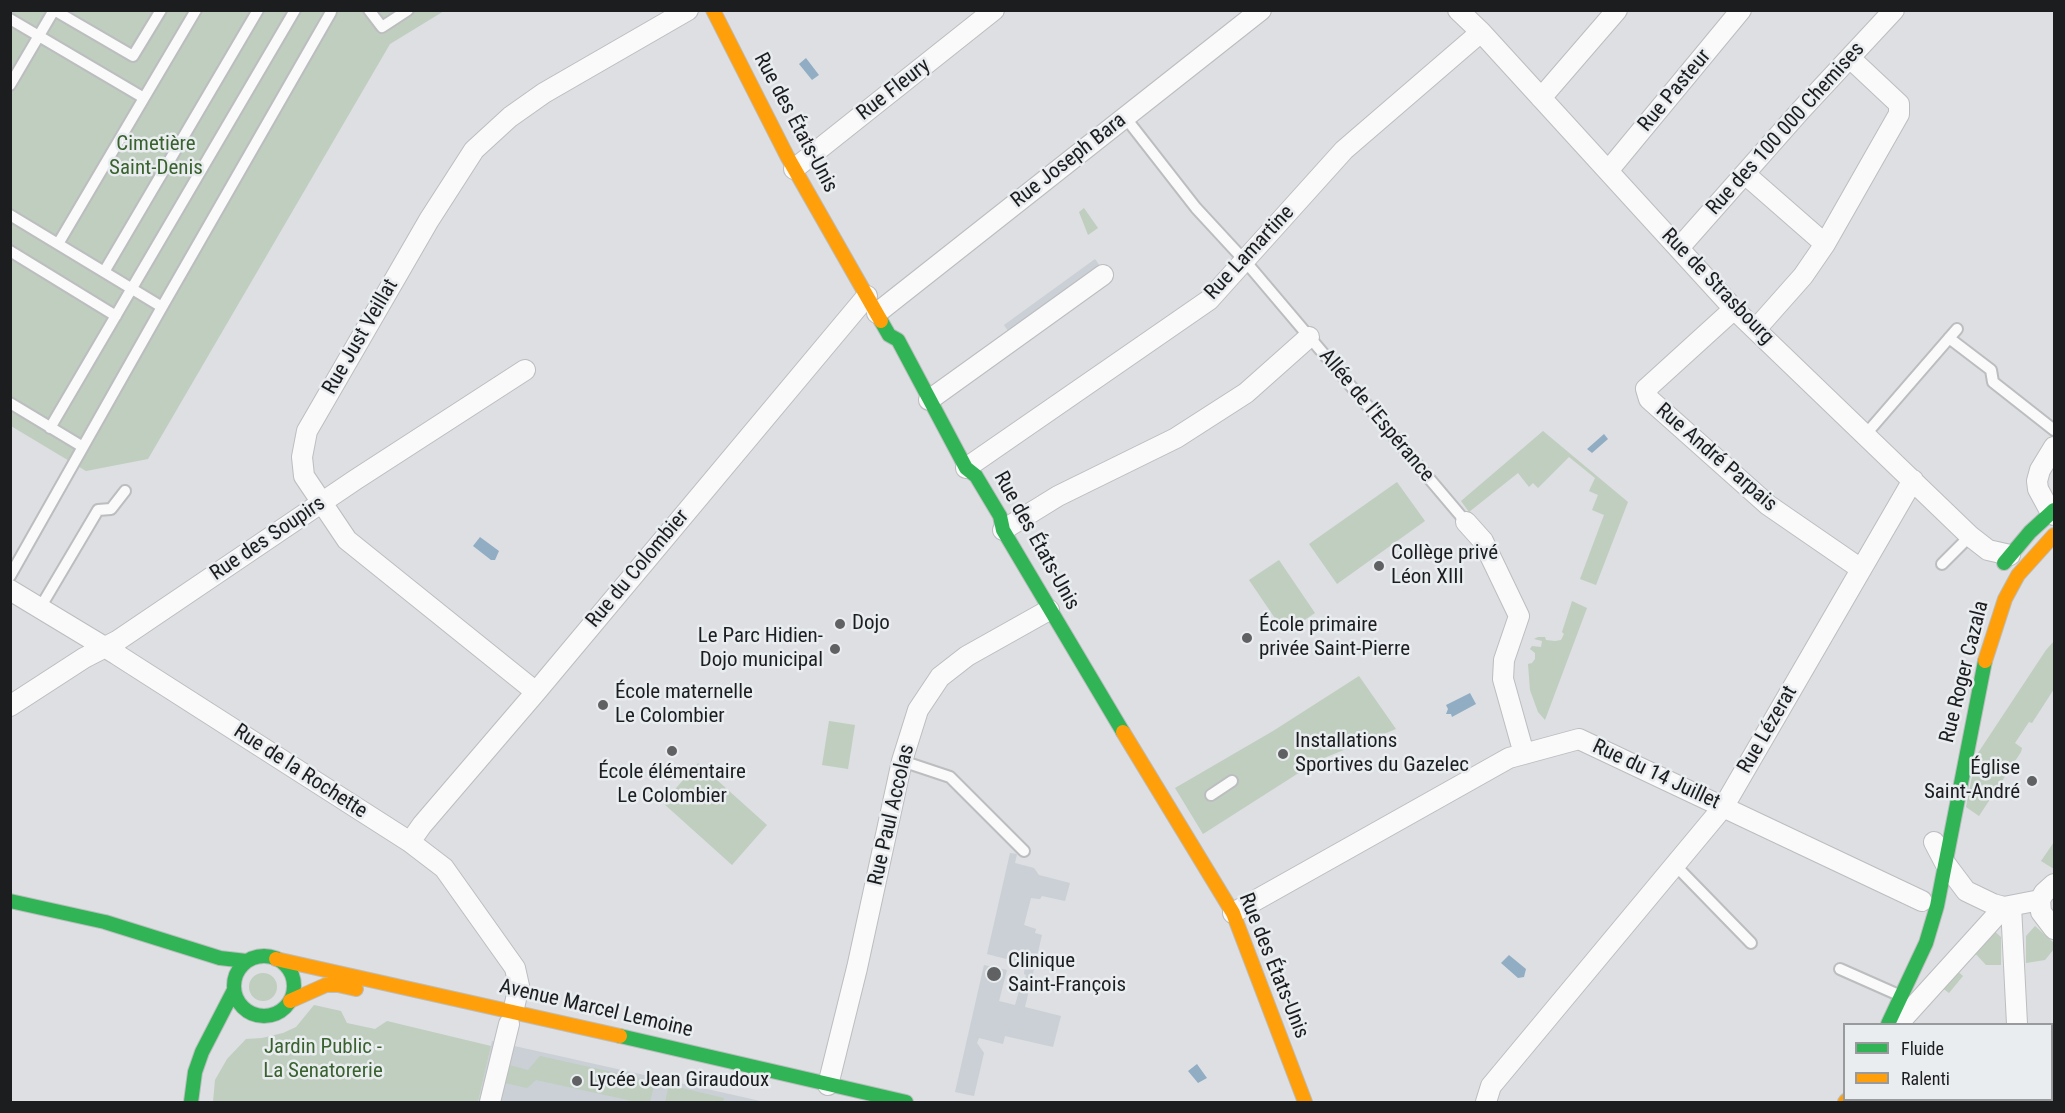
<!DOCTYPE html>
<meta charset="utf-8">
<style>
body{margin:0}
#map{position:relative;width:2065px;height:1113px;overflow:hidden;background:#dddfe2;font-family:"Roboto Condensed",sans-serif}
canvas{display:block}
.frame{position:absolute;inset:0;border:12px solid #1c1d1f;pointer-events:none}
.legend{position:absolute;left:1843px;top:1023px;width:210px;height:78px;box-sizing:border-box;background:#eaedf0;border:2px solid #989a9c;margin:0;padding:8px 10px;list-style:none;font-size:18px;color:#1c1d1f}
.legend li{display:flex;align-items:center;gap:12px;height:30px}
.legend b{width:30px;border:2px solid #989a9c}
</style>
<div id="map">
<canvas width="2065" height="1113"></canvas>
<div class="frame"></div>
<ul class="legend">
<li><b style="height:8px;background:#30b455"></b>Fluide</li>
<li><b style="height:8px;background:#ff9f0a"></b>Ralenti</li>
</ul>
</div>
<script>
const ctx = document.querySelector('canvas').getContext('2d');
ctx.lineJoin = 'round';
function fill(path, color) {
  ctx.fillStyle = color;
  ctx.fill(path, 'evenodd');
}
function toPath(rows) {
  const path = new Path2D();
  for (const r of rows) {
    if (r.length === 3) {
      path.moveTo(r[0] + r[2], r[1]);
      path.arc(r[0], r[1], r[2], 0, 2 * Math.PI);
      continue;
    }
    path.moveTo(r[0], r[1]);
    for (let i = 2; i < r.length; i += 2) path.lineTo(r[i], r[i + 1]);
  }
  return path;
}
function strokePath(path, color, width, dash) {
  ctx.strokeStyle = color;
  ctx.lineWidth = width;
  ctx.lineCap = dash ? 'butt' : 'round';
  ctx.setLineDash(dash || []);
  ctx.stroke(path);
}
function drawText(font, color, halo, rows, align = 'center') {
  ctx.font = font + ' "Roboto Condensed",sans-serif';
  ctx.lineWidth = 5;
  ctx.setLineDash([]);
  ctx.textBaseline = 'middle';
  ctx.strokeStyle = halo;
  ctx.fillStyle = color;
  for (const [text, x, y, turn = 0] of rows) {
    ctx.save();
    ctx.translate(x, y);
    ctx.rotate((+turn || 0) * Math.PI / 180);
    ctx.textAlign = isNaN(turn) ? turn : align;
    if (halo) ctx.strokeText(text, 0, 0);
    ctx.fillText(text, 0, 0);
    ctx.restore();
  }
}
fill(toPath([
 [1095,259,1102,269,1012,337,1004,325],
 [1010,853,1017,854,1015,863,1034,868,1039,875,1070,883,1065,901,1042,896,1040,899,1031,898,1024,925,1036,929,1035,933,1042,935,1025,1007,1061,1016,1053,1047,1005,1036,1003,1044,979,1038,977,1043,984,1053,974,1096,955,1092,984,965,1007,970,999,1001,1015,1005,1020,988,1023,988,1026,975,1024,974,1025,966,1029,965,987,954],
 [492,1041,765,1102,478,1102]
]), '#cad0d5');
fill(toPath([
 [10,11,444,11,390,44,148,459,86,471,11,426],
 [1084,208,1098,228,1088,235,1079,212],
 [1543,431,1628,502,1596,585,1580,579,1604,515,1592,510,1598,495,1589,491,1595,478,1569,457,1538,488,1533,483,1529,487,1518,473,1469,512,1461,501],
 [1397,482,1425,521,1337,584,1309,544],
 [1279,560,1315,613,1285,633,1249,580],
 [1572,601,1587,608,1545,720,1538,712,1530,690,1528,664,1532,663,1535,659,1535,653,1530,649,1532,646,1541,647,1542,641,1534,639,1538,637,1545,637,1546,640,1555,641,1561,640,1564,634,1562,632],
 [2054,641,2054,689,2032,723,2029,722,2015,743,2022,748,2021,752,1979,816,1966,807,1976,756,2046,650],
 [1359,676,1396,729,1319,760,1203,834,1175,788,1273,731],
 [829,721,855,725,848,769,822,765],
 [698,763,767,825,732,865,663,803],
 [2054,842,2054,869,2041,861],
 [2035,926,2054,943,2054,949,2045,960,2026,963,2026,936],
 [1992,929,2001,937,2001,965,1986,965,1972,950],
 [1956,970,1963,976,1949,993,1941,987],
 [263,987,14],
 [314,1005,341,1011,347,1023,375,1029,387,1021,491,1046,478,1102,213,1102,215,1080,227,1059,246,1039,262,1038,283,1033,296,1027],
 [540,1056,639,1078,639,1082,654,1086,650,1102,637,1102,536,1080,527,1088,505,1083,509,1065,528,1070],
 [669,1085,724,1098,723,1102,665,1102]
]), '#bfcebe');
fill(toPath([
 [806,58,819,75,812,80,799,64],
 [1604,434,1608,439,1592,453,1587,449],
 [480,537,499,551,495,560,491,560,473,546],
 [1470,693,1476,704,1452,717,1451,714,1446,714,1448,709,1446,705],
 [1509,955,1526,969,1524,977,1518,978,1501,963],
 [1197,1064,1207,1078,1198,1083,1188,1071]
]), '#91adc3');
const lane = toPath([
 [54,10,133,56,161,10],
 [369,10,382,27,408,10],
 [10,19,144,98,58,244],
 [10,85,54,10],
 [144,98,196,10],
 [1125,117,1196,208,1245,261,1466,522],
 [10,215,162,307],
 [10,251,116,316],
 [104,272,258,10],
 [1949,338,1991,370,1993,382,2054,430],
 [10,403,83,447],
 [50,428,295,10],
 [1866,434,1957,329],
 [1942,564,1970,536],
 [10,576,162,307,331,12,330,10],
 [40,608,98,510,111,509,125,491],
 [902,761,950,777,1024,851],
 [1211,795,1232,781],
 [1676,866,1751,943],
 [1840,969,1901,996]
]);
const street = toPath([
 [1458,10,1481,32,1734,309,1970,536,1988,550,2010,555],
 [1541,98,1617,10],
 [794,169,994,10],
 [1608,171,1741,10],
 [1745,174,1825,244],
 [1679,248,1801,110,1894,10],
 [1734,309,1646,389,1649,399,1768,505,1861,569],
 [877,313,1261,10],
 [1756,329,1803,276,1825,244,1899,114,1899,104,1850,58],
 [929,400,1103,275],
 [2054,447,2040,470,2037,481,2038,489,2051,513,2054,515],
 [966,468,1209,300,1344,150,1481,32],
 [1466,522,1483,541,1519,616,1504,660,1503,679,1524,754],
 [1003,530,1058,496,1176,438,1246,393,1309,337],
 [10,590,116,654,410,842,444,868,515,968,519,986,513,1012],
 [536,692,347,540,304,476,302,457,307,431,429,220,474,150,510,117,544,93,688,10],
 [10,706,84,658,117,641,355,480,525,370],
 [410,842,422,825,536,692,867,296],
 [1934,842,1945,863,1966,891,1993,904,2004,907,2040,900,2044,893,2054,884],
 [2040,900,2041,912,2054,929],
 [2011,906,2017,1024],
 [1233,913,1509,758,1579,739,1922,901],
 [1898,1024,2004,907],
 [828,1085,857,968,902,761,918,710,940,677,967,656,1049,610],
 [2021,1100,2021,1102],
 [490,1102,509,1024],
 [1486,1102,1491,1086,1724,806,1913,480]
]);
const fast = toPath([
 [881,321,889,335,898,340,966,468,976,476,1000,516,1003,530,1123,732],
 [2004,563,2030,532,2054,510],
 [10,901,105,922,220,958,246,961],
 [264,986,30],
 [1888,1024,1926,943,1937,906,1985,661],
 [620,1036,906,1102],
 [191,1102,195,1072,202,1052,234,990]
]);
const slow = toPath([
 [713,10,787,156,881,321],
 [1985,661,2005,599,2018,575,2054,535],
 [1123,732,1233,913,1305,1102],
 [276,959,620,1036],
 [290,1001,326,985,338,985,356,989],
 [1845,1102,1847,1100]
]);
strokePath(lane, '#bcbdbf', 14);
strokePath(street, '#bcbdbf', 22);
strokePath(fast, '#bcbdbf', 16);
strokePath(slow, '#bcbdbf', 16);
strokePath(lane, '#fafafb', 10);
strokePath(street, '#fafafb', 20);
strokePath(fast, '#30b455', 14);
strokePath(slow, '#ff9f0a', 14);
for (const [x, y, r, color] of [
 [1379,566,6,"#606163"],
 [840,624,6,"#606163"],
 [1247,638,6,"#606163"],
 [835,649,6,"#606163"],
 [603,705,6,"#606163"],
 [672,751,6,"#606163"],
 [1283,754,6,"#606163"],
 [2032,781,6,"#606163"],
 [994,974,8,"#606163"],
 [577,1081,6,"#606163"]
]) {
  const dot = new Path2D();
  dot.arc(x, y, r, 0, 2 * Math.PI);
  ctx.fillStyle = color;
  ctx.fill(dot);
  strokePath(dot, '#eaedf0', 2);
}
drawText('21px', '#1c1d1f', '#eaedf0', [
 ["Rue Fleury",894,90,-38],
 ["Rue Pasteur",1675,91,-50],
 ["Rue des États-Unis",795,123,62],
 ["Rue des 100 000 Chemises",1786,129,-48],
 ["Rue Joseph Bara",1069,161,-38],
 ["Rue Lamartine",1250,253,-47],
 ["Rue de Strasbourg",1717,287,46],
 ["Rue Just Veillat",361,337,-60],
 ["Allée de l'Espérance",1376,416,50],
 ["Rue André Parpais",1716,458,41],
 ["Rue des Soupirs",268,539,-34],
 ["Rue des États-Unis",1036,541,61],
 ["Rue du Colombier",638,569,-50],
 ["Rue Roger Cazala",1965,672,-76],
 ["Rue Lézerat",1768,730,-60],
 ["Rue de la Rochette",300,772,33],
 ["Rue du 14 Juillet",1656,775,25],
 ["Rue Paul Accolas",892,815,-77],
 ["Rue des États-Unis",1273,966,68],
 ["Avenue Marcel Lemoine",596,1009,13]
]);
drawText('21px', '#39622e', '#eaedf0', [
 ["Cimetière",156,145],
 ["Saint-Denis",156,169],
 ["Jardin Public -",323,1048],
 ["La Senatorerie",323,1072]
]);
drawText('21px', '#1c1d1f', '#eaedf0', [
 ["Collège privé",1391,554],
 ["Léon XIII",1391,578],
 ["Dojo",852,624],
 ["École primaire",1259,626],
 ["privée Saint-Pierre",1259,650],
 ["Le Parc Hidien-",823,637,"right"],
 ["Dojo municipal",823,661,"right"],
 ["École maternelle",615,693],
 ["Le Colombier",615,717],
 ["Installations",1295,742],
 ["Sportives du Gazelec",1295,766],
 ["Église",2020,769,"right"],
 ["Saint-André",2020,793,"right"],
 ["École élémentaire",672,773,"center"],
 ["Le Colombier",672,797,"center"],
 ["Clinique",1008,962],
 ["Saint-François",1008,986],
 ["Lycée Jean Giraudoux",589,1081]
], 'left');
</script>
